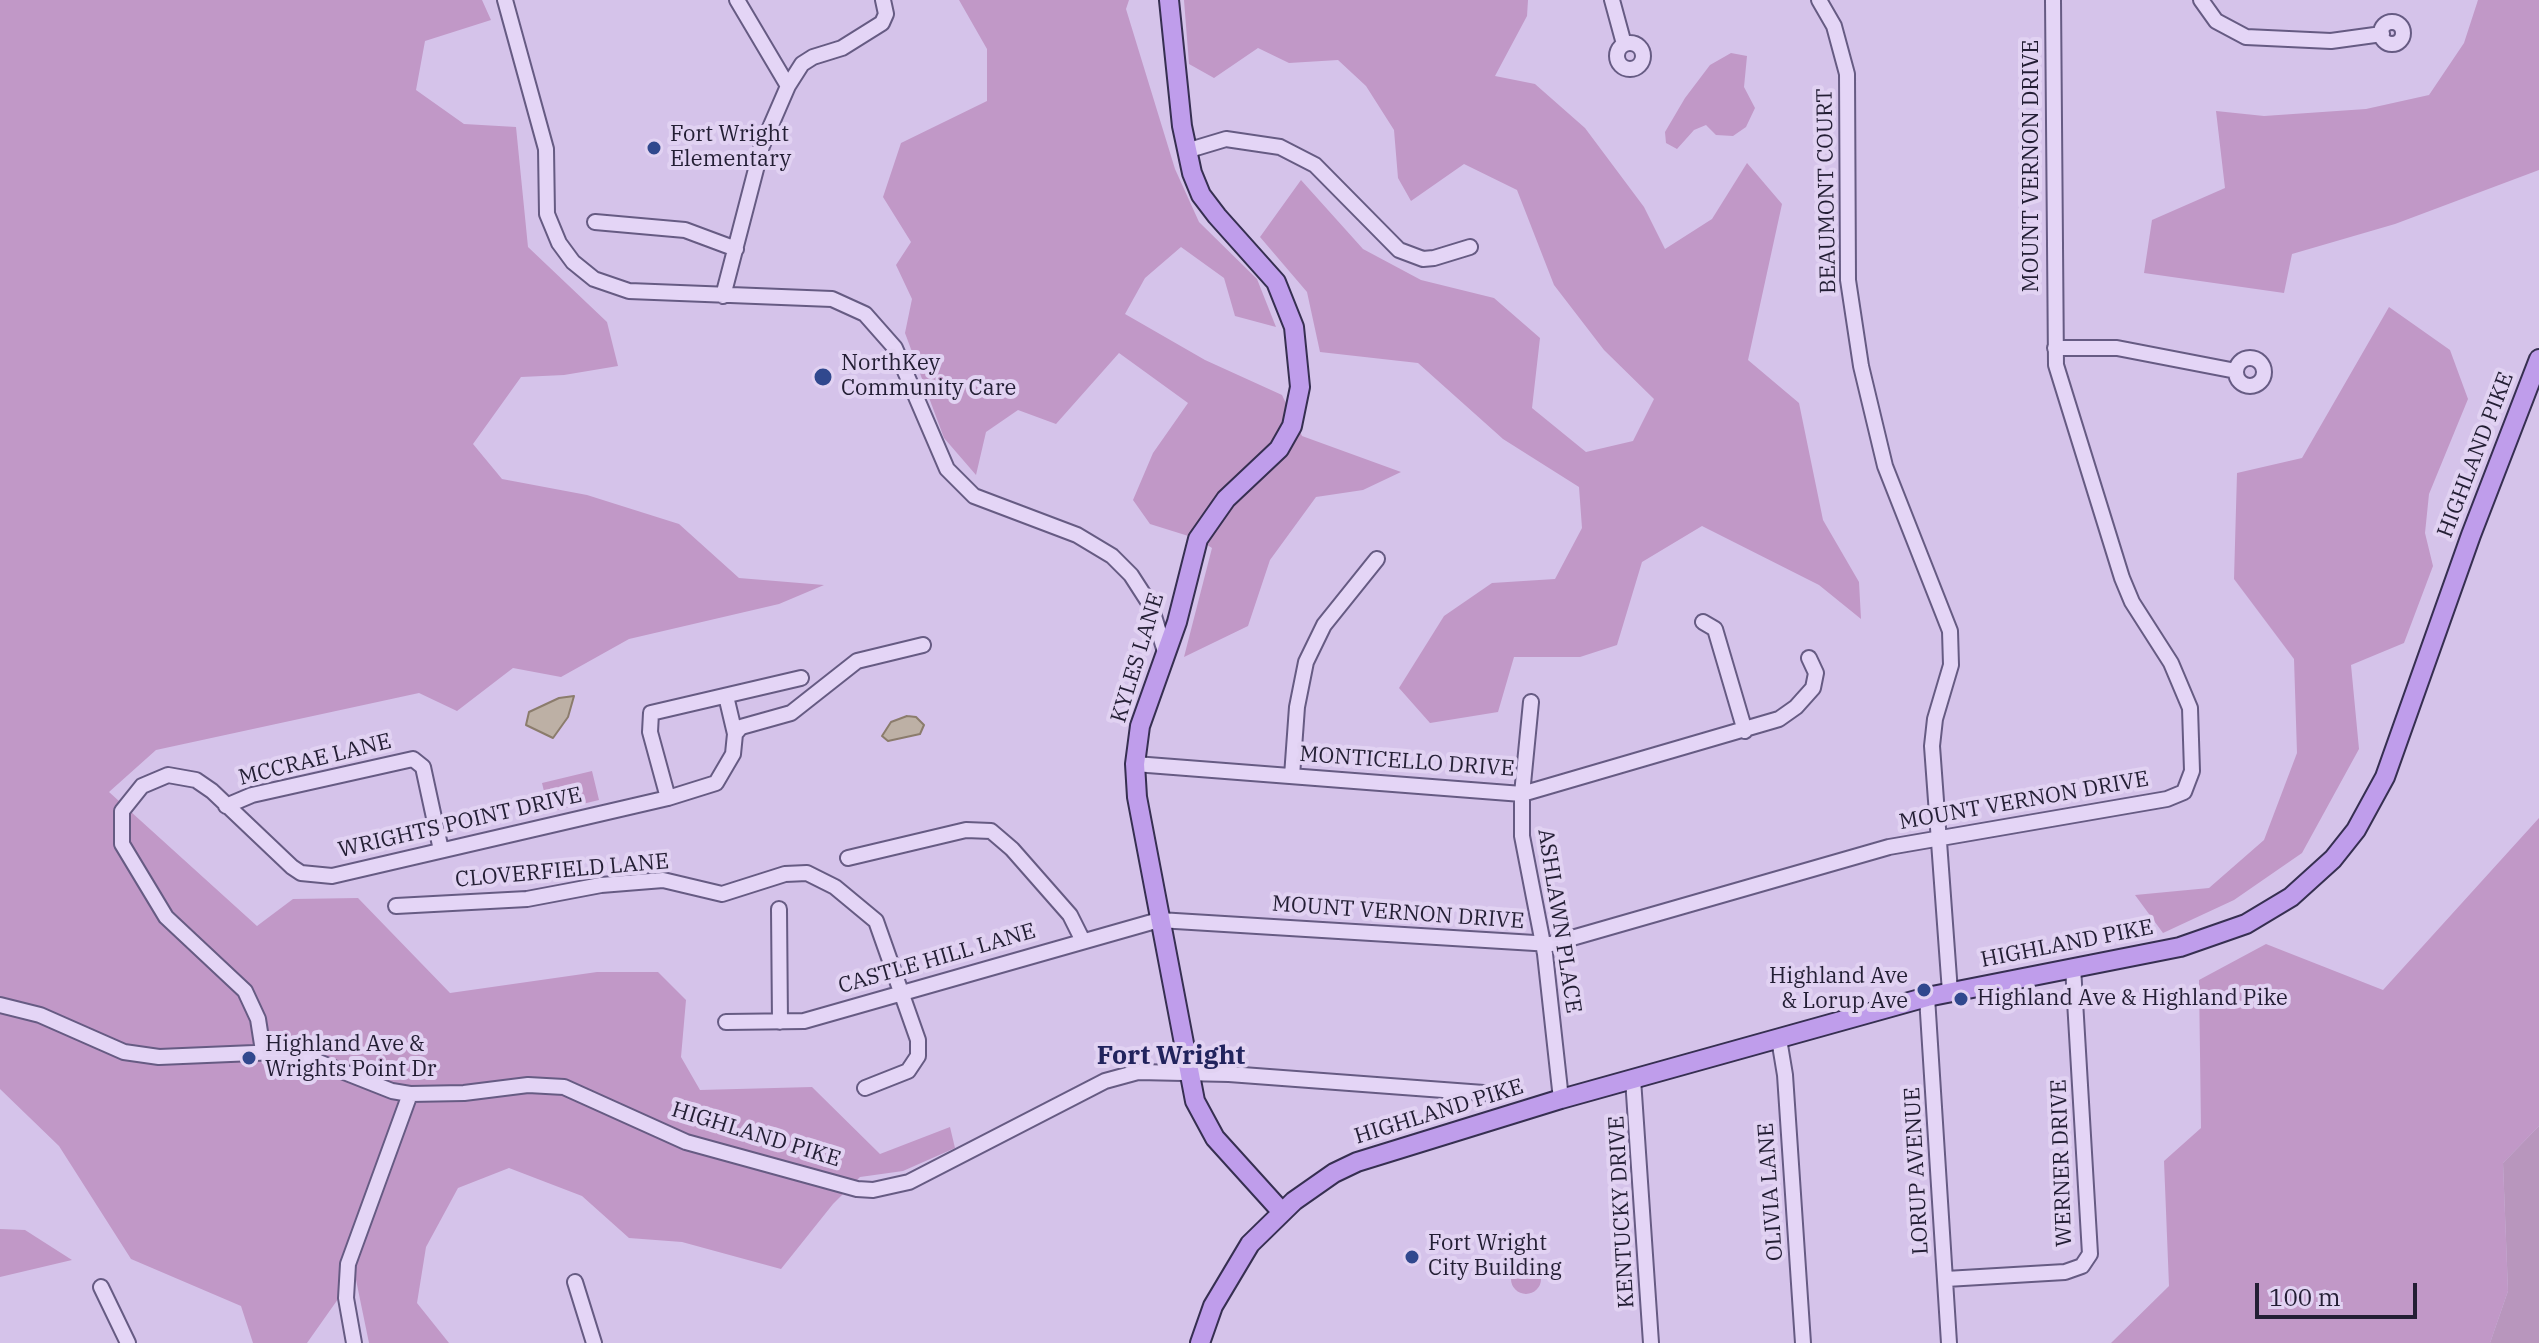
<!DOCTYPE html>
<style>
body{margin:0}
#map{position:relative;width:2539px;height:1343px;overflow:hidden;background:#d5c3ea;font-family:"IBM Plex Serif",serif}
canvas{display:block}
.scale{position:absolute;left:2255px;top:1283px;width:162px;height:36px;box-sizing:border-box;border:4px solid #231e34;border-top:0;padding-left:10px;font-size:24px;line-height:28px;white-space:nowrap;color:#231e34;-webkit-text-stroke:6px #e1d2f2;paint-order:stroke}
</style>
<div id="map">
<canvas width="2539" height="1343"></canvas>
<div class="scale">100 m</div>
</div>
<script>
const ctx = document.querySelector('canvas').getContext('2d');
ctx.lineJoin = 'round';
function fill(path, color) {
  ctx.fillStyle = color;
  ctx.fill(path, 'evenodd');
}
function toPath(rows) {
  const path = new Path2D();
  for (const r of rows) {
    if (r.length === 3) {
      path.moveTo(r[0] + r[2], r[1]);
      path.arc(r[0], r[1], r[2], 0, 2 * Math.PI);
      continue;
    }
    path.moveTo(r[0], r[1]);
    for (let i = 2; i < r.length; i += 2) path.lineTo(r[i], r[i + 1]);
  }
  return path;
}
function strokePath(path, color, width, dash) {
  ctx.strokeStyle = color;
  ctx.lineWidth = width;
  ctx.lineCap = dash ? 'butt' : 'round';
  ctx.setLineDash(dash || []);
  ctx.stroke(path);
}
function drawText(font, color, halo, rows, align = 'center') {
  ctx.font = font + ' "IBM Plex Serif",serif';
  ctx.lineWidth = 8;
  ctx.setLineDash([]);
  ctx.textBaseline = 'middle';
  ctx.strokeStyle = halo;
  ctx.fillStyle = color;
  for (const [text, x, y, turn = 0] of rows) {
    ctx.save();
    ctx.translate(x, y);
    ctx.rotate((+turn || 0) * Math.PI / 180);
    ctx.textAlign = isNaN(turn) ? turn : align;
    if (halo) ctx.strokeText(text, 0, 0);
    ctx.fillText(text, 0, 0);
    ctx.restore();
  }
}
fill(toPath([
 [0,0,482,0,491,20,425,41,416,90,464,124,516,127,528,247,607,322,618,366,564,375,521,377,473,444,502,479,587,495,679,524,739,578,824,585,779,604,629,639,561,677,513,668,457,711,419,693,156,750,109,792,257,926,293,899,358,898,450,993,597,972,658,972,686,1000,681,1057,700,1090,812,1087,880,1154,950,1127,955,1148,903,1171,860,1177,833,1204,781,1269,682,1242,629,1238,582,1196,509,1168,458,1188,426,1247,417,1303,449,1343,369,1343,355,1275,307,1343,253,1343,241,1306,131,1259,59,1146,0,1089],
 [959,0,1129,0,1126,9,1175,169,1199,222,1257,279,1276,327,1235,316,1224,278,1181,247,1145,278,1125,314,1205,360,1282,395,1302,436,1401,472,1363,490,1316,497,1270,560,1248,626,1184,657,1212,548,1198,539,1150,524,1133,500,1153,453,1188,403,1119,353,1056,424,1018,410,986,432,976,475,944,438,905,333,912,299,896,265,911,242,883,197,901,143,987,101,987,49],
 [1184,0,1528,0,1527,16,1495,76,1535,84,1585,128,1644,207,1665,249,1712,219,1747,163,1782,204,1748,360,1799,403,1823,520,1859,582,1861,619,1819,585,1702,526,1642,562,1617,645,1580,657,1514,657,1498,712,1430,723,1399,688,1444,616,1492,583,1555,579,1582,528,1579,487,1503,439,1418,363,1320,352,1307,292,1260,237,1301,180,1363,249,1421,280,1494,298,1540,338,1532,408,1586,452,1633,441,1654,399,1604,350,1554,285,1517,190,1464,164,1411,201,1398,178,1394,130,1366,86,1338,60,1289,63,1258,48,1214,78,1189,64],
 [2478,0,2539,0,2539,170,2395,224,2292,254,2284,293,2144,273,2152,220,2225,188,2216,111,2264,116,2366,109,2429,95,2464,43],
 [1731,53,1747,56,1744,87,1755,108,1746,127,1733,136,1716,135,1706,125,1694,130,1677,149,1666,143,1665,132,1685,98,1710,65],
 [2389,307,2450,350,2468,399,2429,494,2425,533,2433,566,2404,643,2351,665,2359,749,2302,853,2234,900,2163,933,2135,895,2209,888,2264,840,2297,753,2294,659,2234,579,2237,473,2302,458],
 [592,771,599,800,549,812,542,783],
 [2539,818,2539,1126,2503,1163,2508,1291,2490,1343,2111,1343,2169,1286,2164,1161,2201,1128,2199,980,2266,944,2383,990],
 [0,1229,25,1230,72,1260,0,1277],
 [1526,1279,15]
]), '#c198c7');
fill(toPath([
 [2539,1126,2539,1343,2490,1343,2508,1291,2503,1163]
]), '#b896bd');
const water = toPath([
 [574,696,568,717,553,738,526,725,529,712,559,698,574,696],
 [907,716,916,717,924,725,920,734,888,741,882,736,891,722,907,716]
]);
fill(water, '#bdb0a5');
strokePath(water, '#8b7c6c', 2);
const minor = toPath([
 [505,0,546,149,547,214,559,243,573,262,594,279,629,291,832,299,865,314,895,348,947,469,974,496,1077,535,1112,556,1131,575,1151,606,1165,652],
 [737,0,788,86],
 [1612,0,1624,44],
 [1819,0,1834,26,1847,74,1848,280,1861,366,1885,466,1950,631,1951,665,1935,719,1932,746,1950,992],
 [2201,0,2216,21,2246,37,2331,41,2382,34],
 [2392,33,11],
 [1630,56,13],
 [1186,151,1226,139,1280,147,1315,165,1399,250,1423,259,1434,258,1470,247],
 [595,222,685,230,736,249],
 [723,296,762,146,788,86,802,64,813,57,842,48,882,23,886,14,883,0],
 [2055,348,2117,348,2236,371],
 [2250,372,14],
 [1703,622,1715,629,1745,731],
 [1531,702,1522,794,1522,836,1545,954,1561,1099],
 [735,734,741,727,791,713,857,661,923,645],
 [1135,764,1522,794,1779,719,1796,707,1813,688,1816,673,1809,658],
 [1292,776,1297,707,1306,662,1324,625,1377,559],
 [668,798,650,732,651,713,801,678],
 [226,806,252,795,413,759,423,767,441,850],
 [848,858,966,830,991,831,1012,849,1070,915,1082,939],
 [396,906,527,899,601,885,663,880,722,894,785,874,807,873,835,887,876,921,918,1040,918,1056,908,1071,865,1088],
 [779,909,780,1022],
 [1927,997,1949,1343],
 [0,1005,40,1015,124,1052,159,1057,278,1052,306,1057,392,1091,410,1094,464,1093,528,1085,564,1087,686,1142,857,1189,873,1190,909,1182,1105,1081,1138,1072,1229,1074,1497,1094],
 [726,1022,804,1021,1159,920,1551,944,1889,847,2167,799,2184,792,2192,771,2190,708,2171,663,2132,602,2122,578,2056,365,2053,0],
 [1779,1039,1785,1075,1803,1343],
 [263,1051,258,1019,245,991,166,917,122,844,122,811,142,786,168,775,196,780,212,791,292,867,301,873,332,876,668,798,716,783,733,754,735,734,726,696],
 [1633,1079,1651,1343],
 [1946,1279,2065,1272,2082,1266,2090,1254,2073,967],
 [575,1282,594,1343],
 [101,1287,128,1343],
 [354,1343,346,1298,348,1264,410,1094]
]);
const major = toPath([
 [1169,0,1182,126,1192,173,1201,195,1217,216,1276,282,1294,327,1300,387,1292,426,1279,449,1226,499,1198,539,1177,622,1140,726,1135,764,1137,797,1195,1101,1215,1138,1281,1211],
 [1200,1343,1213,1306,1250,1244,1294,1201,1334,1173,1357,1162,1561,1099,1927,997,2180,947,2246,924,2291,897,2333,859,2356,830,2385,777,2471,535,2539,359]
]);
strokePath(minor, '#665b83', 18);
strokePath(major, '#362f51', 22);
strokePath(minor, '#e4d5f6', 14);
strokePath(major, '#bf9deb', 18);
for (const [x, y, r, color] of [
 [654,148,8,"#30488e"],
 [823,377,10,"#30488e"],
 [1924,990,8,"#30488e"],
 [1961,999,8,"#30488e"],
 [249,1058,8,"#30488e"],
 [1412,1257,8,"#30488e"]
]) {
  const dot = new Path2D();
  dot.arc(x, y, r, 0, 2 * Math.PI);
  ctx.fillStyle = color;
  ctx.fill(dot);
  strokePath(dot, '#e1d2f2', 3);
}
drawText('22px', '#231e34', '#e1d2f2', [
 ["Fort Wright",670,135],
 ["Elementary",670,160],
 ["NorthKey",841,364],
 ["Community Care",841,389],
 ["Highland Ave",1908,977,"right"],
 ["& Lorup Ave",1908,1002,"right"],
 ["Highland Ave & Highland Pike",1977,999],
 ["Highland Ave &",265,1045],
 ["Wrights Point Dr",265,1070],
 ["Fort Wright",1428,1244],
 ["City Building",1428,1269]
], 'left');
drawText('22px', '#231e34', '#e1d2f2', [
 ["MOUNT VERNON DRIVE",2032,166,-90],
 ["BEAUMONT COURT",1827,191,-91],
 ["HIGHLAND PIKE",2476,455,-69],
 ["KYLES LANE",1138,658,-73],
 ["MCCRAE LANE",315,760,-14],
 ["MONTICELLO DRIVE",1407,762,4],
 ["MOUNT VERNON DRIVE",2024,801,-10],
 ["WRIGHTS POINT DRIVE",460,823,-13],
 ["CLOVERFIELD LANE",562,871,-5],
 ["MOUNT VERNON DRIVE",1398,913,4],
 ["ASHLAWN PLACE",1559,921,81],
 ["HIGHLAND PIKE",2067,944,-11],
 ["CASTLE HILL LANE",937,959,-16],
 ["HIGHLAND PIKE",1439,1112,-17],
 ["HIGHLAND PIKE",756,1135,17],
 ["WERNER DRIVE",2062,1163,-92],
 ["LORUP AVENUE",1917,1171,-93],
 ["OLIVIA LANE",1771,1192,-94],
 ["KENTUCKY DRIVE",1622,1212,-93]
]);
drawText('bold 26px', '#21235d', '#e1d2f2', [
 ["Fort Wright",1171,1056]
]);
</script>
